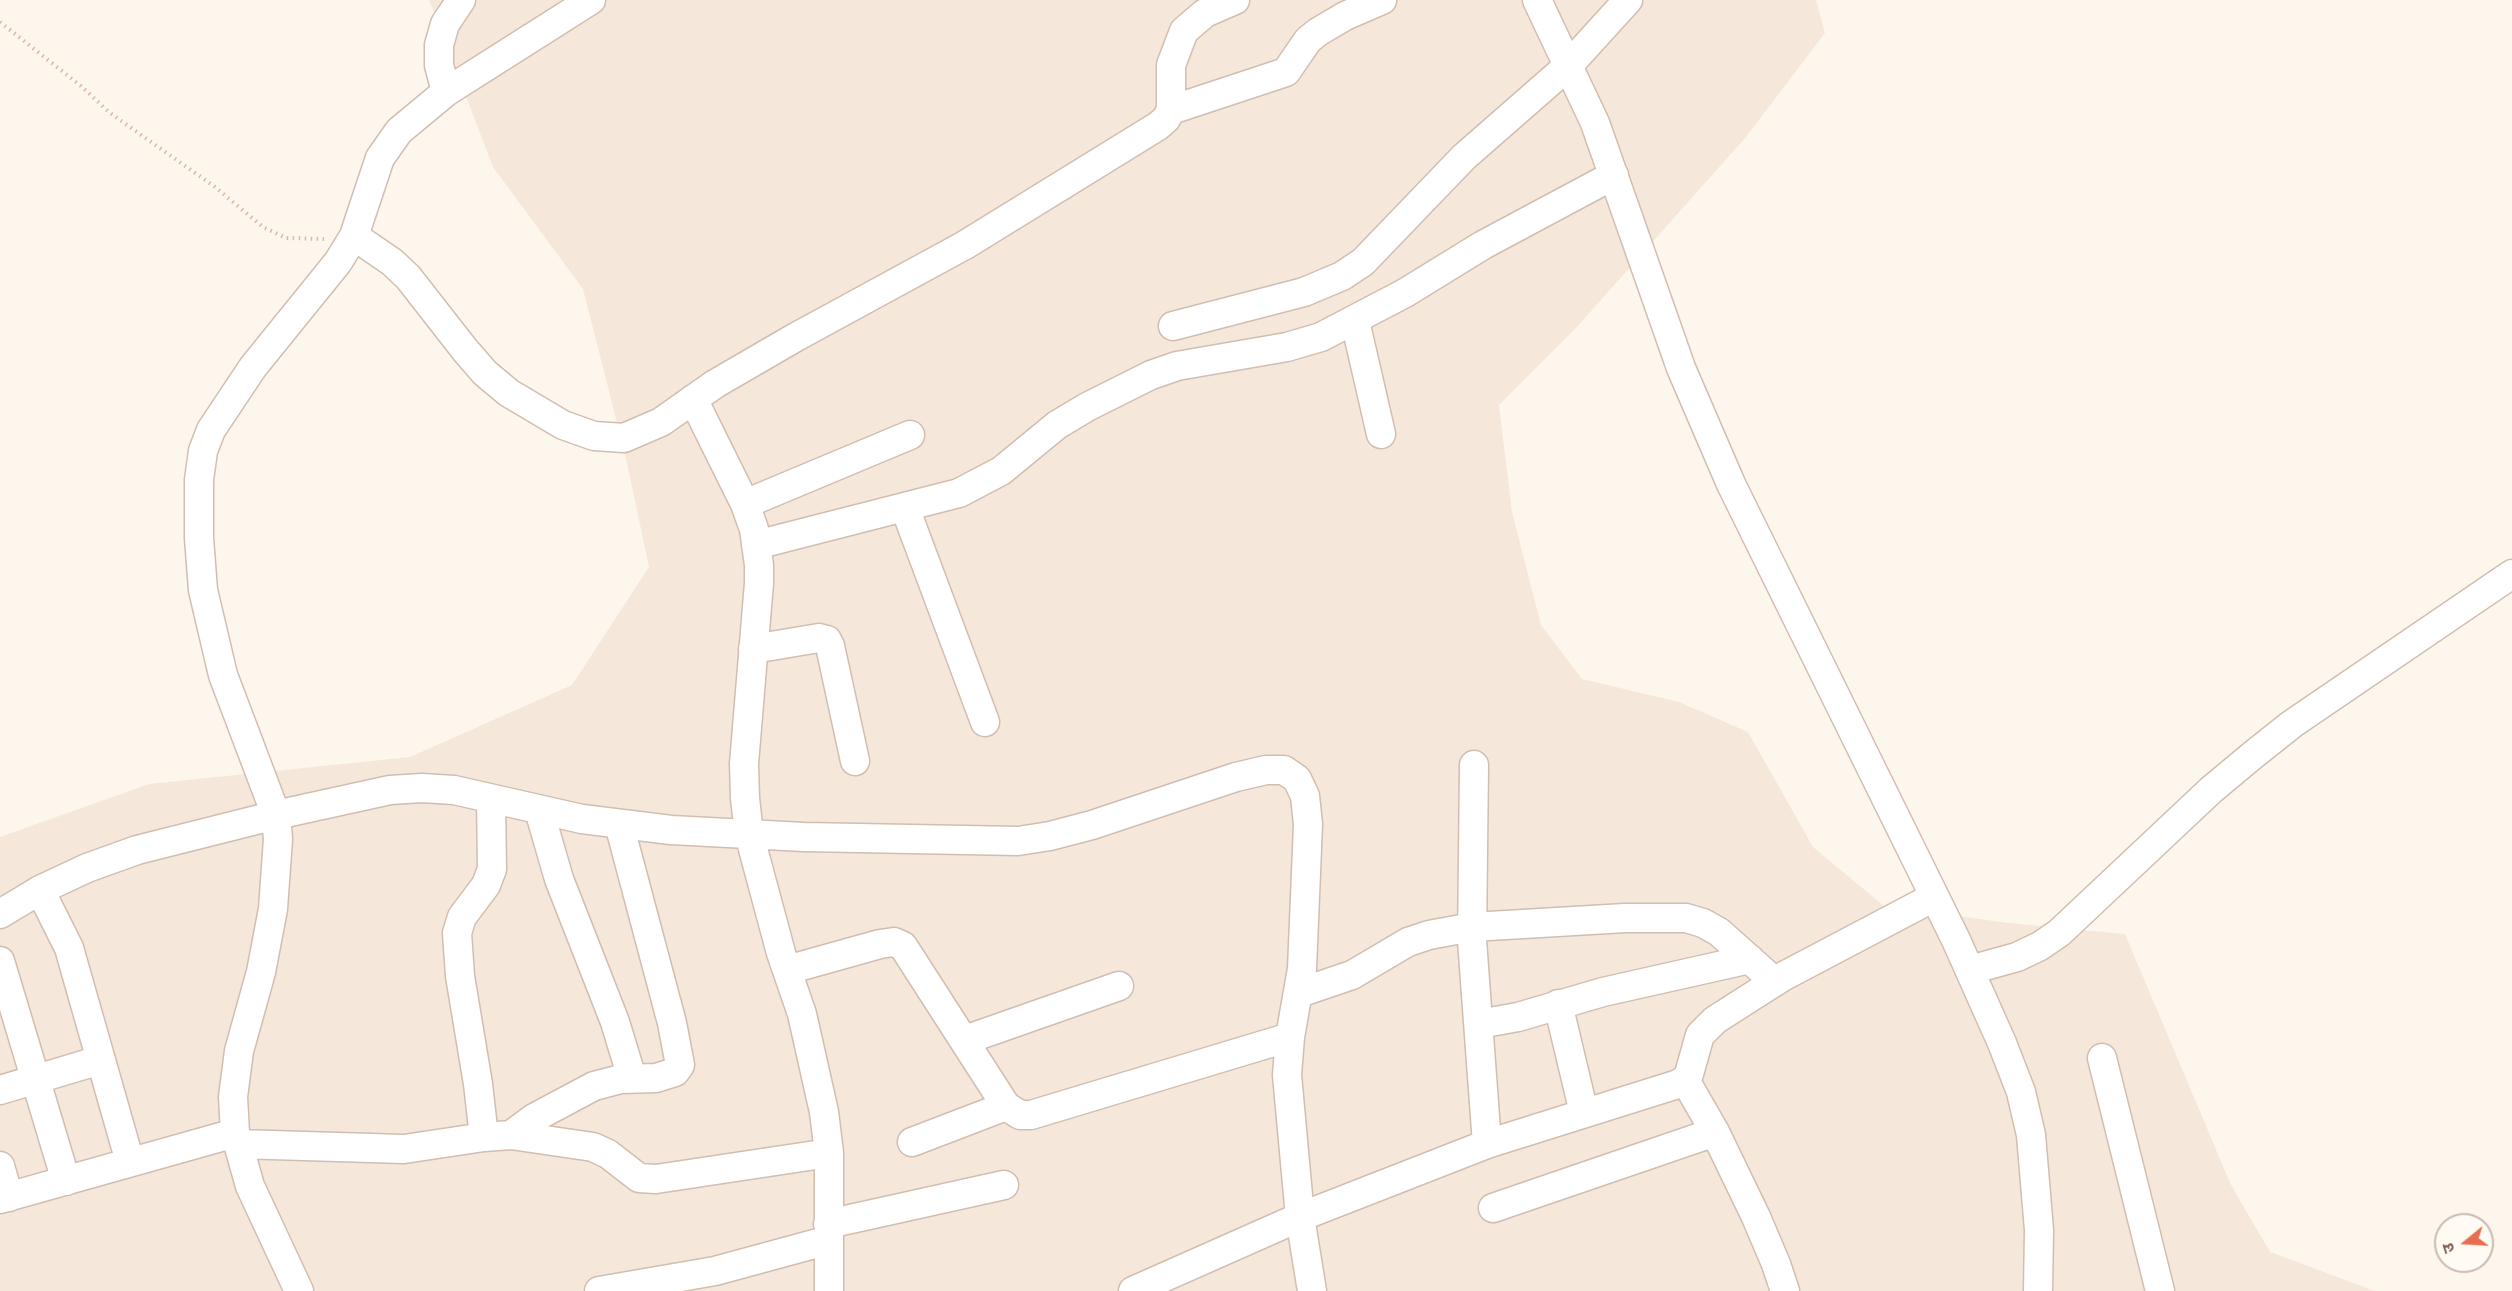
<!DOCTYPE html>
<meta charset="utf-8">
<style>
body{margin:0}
#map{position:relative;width:2512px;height:1291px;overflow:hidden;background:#fdf6ec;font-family:"DM Sans","Noto Sans Devanagari",sans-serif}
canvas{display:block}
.north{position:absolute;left:2434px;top:1213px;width:60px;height:60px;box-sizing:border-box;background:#fffaf3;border:2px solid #cabbb1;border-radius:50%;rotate:252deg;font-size:16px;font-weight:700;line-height:24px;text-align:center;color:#7a5c4d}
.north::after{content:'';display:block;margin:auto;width:21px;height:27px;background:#e76f51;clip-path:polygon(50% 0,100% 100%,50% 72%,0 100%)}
</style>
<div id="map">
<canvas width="2512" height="1291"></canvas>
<div class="north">उ</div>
</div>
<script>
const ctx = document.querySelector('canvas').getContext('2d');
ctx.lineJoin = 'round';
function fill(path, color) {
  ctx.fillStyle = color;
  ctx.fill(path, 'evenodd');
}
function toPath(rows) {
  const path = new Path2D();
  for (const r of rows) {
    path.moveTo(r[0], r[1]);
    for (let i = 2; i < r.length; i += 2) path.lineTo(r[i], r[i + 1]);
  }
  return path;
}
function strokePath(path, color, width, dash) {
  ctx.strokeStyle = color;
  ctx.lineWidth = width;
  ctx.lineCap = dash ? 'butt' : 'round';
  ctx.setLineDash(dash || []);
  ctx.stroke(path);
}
fill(toPath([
 [429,0,1816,0,1825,33,1746,137,1576,328,1499,405,1512,512,1541,625,1582,679,1679,702,1748,732,1813,847,1884,906,2009,923,2125,934,2231,1185,2270,1252,2375,1291,0,1291,0,837,149,784,410,757,572,685,649,567,625,454,583,289,493,167]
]), '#f5e8da');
const minor = toPath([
 [1537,0,1595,123,1681,368,1731,484,1956,940,2002,1043,2021,1092,2031,1135,2039,1230,2038,1291],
 [446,92,439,65,439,45,445,24,461,0],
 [1171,110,1286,72,1308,40,1318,32,1345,16,1382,0],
 [354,236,392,262,408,277,465,350,485,373,509,393,563,425,594,436,624,438,661,422,715,384,796,337,965,245,1158,126,1166,119,1171,110,1171,65,1184,31,1205,13,1235,0],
 [1355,321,1381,434],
 [1173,326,1304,292,1342,276,1363,262,1464,157,1568,66,1628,0],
 [693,399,745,504,754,529,759,565,759,583,744,764,745,798,749,834,781,953,802,1014,824,1112,829,1153,829,1291],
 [745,504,910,435],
 [905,508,985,722],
 [756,545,959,493,1001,471,1057,425,1087,407,1151,375,1177,366,1287,347,1321,337,1405,293,1483,245,1614,175],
 [753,649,819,638,827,640,830,646,855,761],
 [1474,765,1472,940,1487,1144],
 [539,810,559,879,615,1022,632,1078],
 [40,890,69,948,130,1162],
 [0,914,40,890,87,868,137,850,276,815,390,790,422,788,454,790,582,819,671,830,804,837,1018,841,1050,836,1092,825,1236,777,1266,770,1284,770,1297,779,1305,796,1308,824,1302,969,1290,1037,1287,1075,1300,1217,1312,1291],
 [0,961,66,1181],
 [787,970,880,944,894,942,903,946,1006,1106,1020,1115,1031,1115,1290,1037],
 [1970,970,2017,957,2040,946,2059,933,2211,790,2253,755,2292,724,2512,574],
 [1299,993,1352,975,1408,942,1429,935,1472,927,1625,918,1686,918,1703,923,1719,932,1775,982],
 [1558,1004,1584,1113],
 [1479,1024,1518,1017,1603,992,1750,959],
 [965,1040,1119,986],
 [2102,1058,2160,1291],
 [1685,1080,1715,1132,1756,1217,1776,1264,1785,1291],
 [0,1090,100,1060],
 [511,1135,534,1118,594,1086,621,1079,656,1078,675,1072,680,1065,672,1023,619,824],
 [484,1137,478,1084,460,976,457,933,462,917,486,885,492,869,491,800],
 [912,1142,1006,1106],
 [238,1144,404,1149,484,1137,511,1135,593,1147,608,1154,639,1178,656,1179,829,1153],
 [0,1166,9,1197],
 [0,1199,235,1133],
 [1493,1208,1715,1132],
 [828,1224,1004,1185],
 [299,1291,250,1186,235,1133,233,1097,239,1051,261,972,273,909,278,839,276,815,223,675,203,590,199,538,199,480,203,451,211,430,253,367,338,262,354,236,380,158,399,131,446,92,591,0],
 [599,1291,715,1271,829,1240],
 [1133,1291,1300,1217,1487,1144,1678,1084,1685,1080,1689,1074,1700,1035,1715,1020,1784,976,1934,897]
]);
strokePath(minor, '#d1beb0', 31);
strokePath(toPath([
 [0,22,81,86,110,113,215,187,263,227,286,238,324,239]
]), '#d9b8a5', 4, [1.5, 4.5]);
strokePath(minor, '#fff', 28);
</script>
